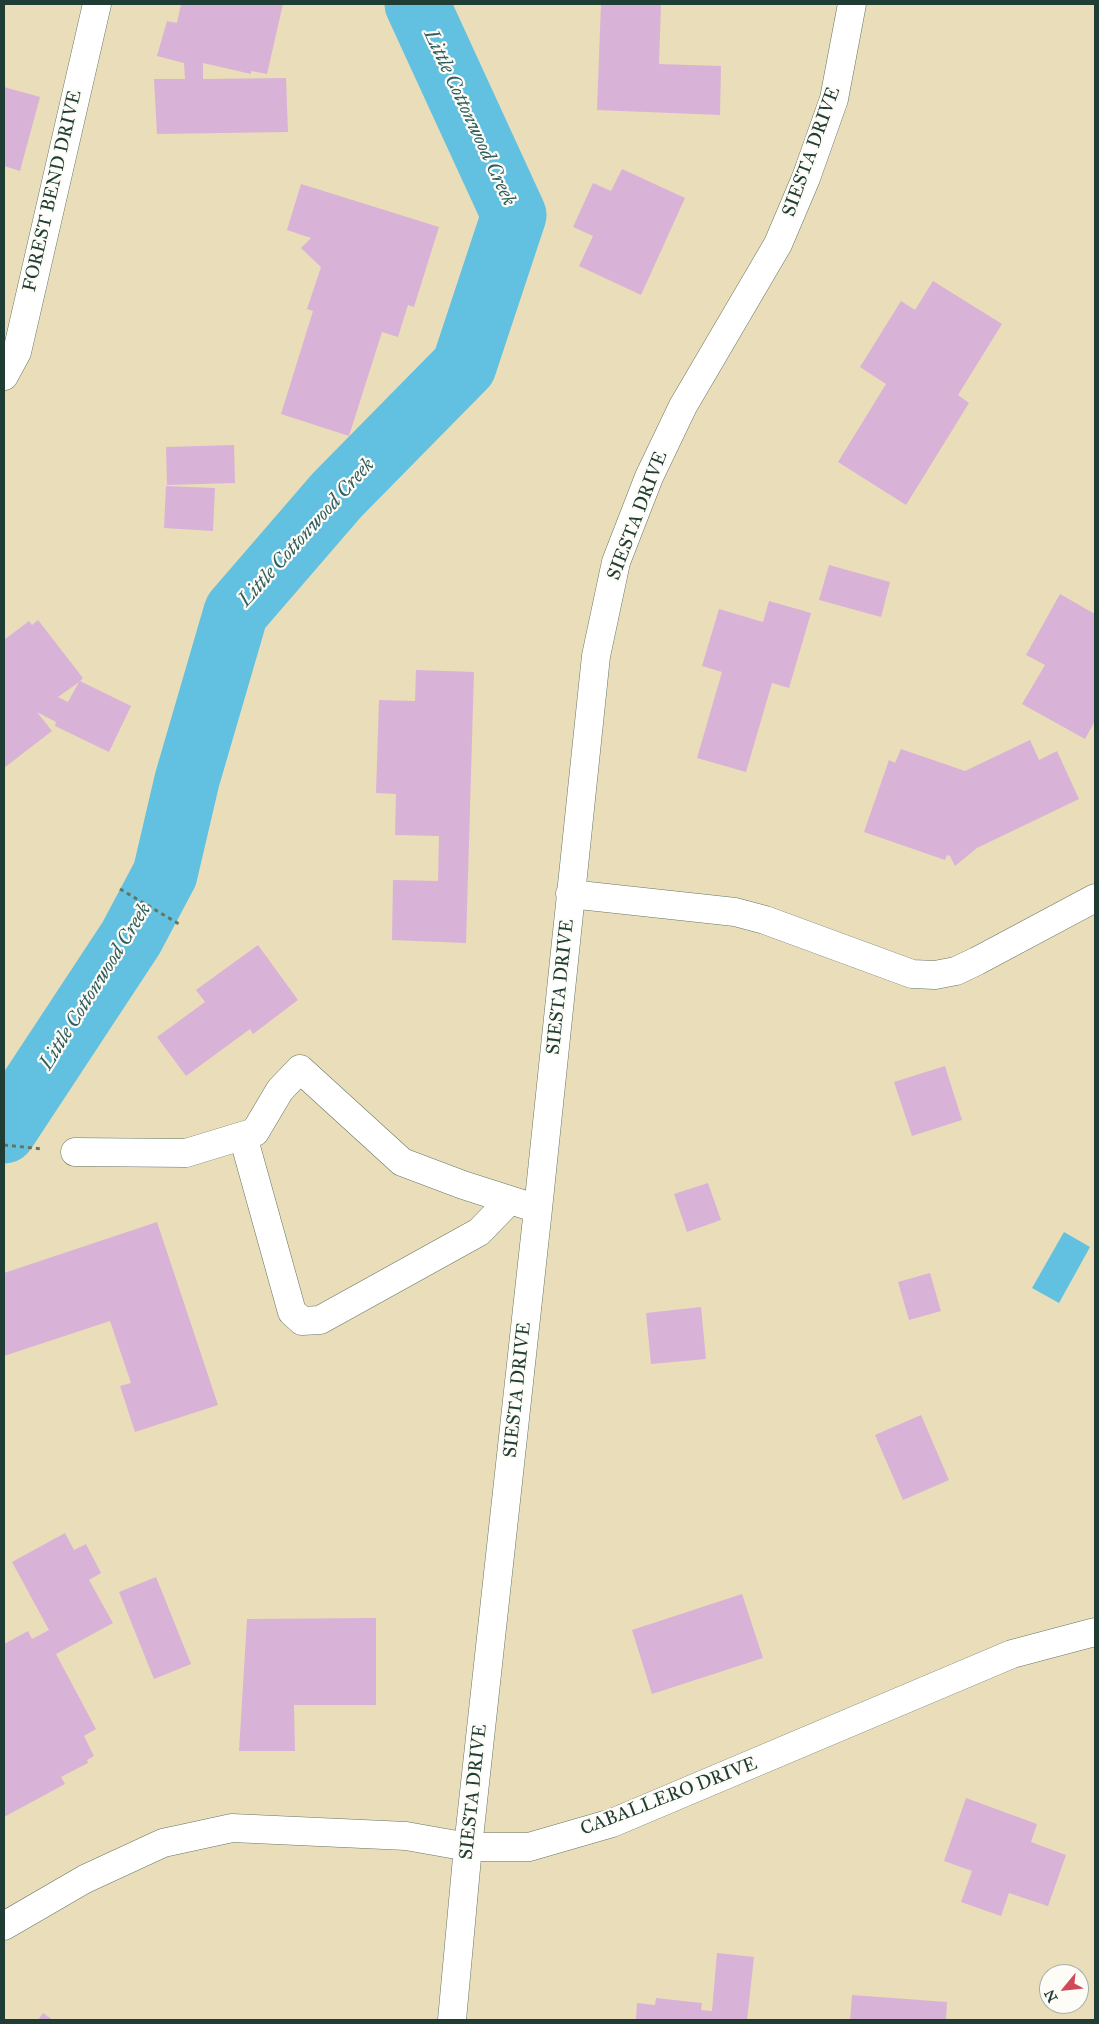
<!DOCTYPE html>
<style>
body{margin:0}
#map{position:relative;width:1099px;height:2024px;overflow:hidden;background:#e9deb9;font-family:"IM FELL Great Primer",serif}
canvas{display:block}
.frame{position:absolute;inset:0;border:5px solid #1f3d34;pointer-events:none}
.north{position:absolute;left:1039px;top:1964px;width:50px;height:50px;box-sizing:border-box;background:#fdfcf7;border:1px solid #a4b0a9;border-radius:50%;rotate:242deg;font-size:14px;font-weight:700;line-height:20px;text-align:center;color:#1f3d34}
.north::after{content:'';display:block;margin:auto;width:18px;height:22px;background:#d1495b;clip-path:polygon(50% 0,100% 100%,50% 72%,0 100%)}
</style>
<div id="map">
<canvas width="1099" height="2024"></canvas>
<div class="frame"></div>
<div class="north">N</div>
</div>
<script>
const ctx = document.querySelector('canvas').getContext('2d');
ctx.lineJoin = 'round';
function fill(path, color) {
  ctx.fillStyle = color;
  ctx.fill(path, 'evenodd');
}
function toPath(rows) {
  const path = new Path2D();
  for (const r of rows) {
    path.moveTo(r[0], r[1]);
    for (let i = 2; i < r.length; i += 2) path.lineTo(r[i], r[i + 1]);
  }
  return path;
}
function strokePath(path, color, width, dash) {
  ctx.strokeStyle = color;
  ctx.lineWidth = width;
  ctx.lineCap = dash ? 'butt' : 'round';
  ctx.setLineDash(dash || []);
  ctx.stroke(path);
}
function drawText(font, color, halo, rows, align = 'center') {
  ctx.font = font + ' "IM FELL Great Primer",serif';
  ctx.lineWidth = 4.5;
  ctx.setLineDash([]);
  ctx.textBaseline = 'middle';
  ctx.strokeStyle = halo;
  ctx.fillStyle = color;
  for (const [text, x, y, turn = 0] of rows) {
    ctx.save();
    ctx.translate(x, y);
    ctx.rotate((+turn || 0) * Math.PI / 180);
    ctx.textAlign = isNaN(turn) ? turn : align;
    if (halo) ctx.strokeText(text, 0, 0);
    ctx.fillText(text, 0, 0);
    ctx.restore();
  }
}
fill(toPath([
 [1064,1232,1090,1247,1059,1303,1032,1288]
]), '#62c1e0');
strokePath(toPath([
 [4,1131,131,938,165,874,187,780,236,612,337,495,464,366,514,215,417,4]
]), '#62c1e0', 65);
fill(toPath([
 [181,4,283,4,267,74,251,71,251,74,203,63,203,79,286,78,288,132,157,134,154,79,185,79,184,63,157,56,167,21,177,23],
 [601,4,661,4,659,64,721,66,720,115,597,110],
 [4,87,40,97,20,171,4,166],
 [622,169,685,198,641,295,579,266,593,236,573,227,593,183,611,191],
 [301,184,439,227,414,307,408,305,398,337,382,332,349,436,281,414,313,311,307,309,321,267,301,248,311,238,287,230],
 [933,281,1002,324,958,395,969,403,906,505,838,462,886,384,860,367,901,301,915,310],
 [234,445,235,483,167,485,166,447],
 [166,486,215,488,213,531,164,528],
 [829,565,890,582,881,617,819,600],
 [1060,594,1095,614,1095,721,1085,739,1022,704,1045,665,1026,655],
 [769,601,811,613,789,688,772,683,746,772,697,758,722,672,702,666,719,609,763,622],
 [38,620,83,678,80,681,131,706,109,752,55,726,56,722,37,712,52,731,4,768,4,640,29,621,32,625],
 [79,682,68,702,58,697],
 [416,670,474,672,466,943,392,940,393,880,438,881,439,836,395,835,396,794,376,793,379,700,415,701],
 [1030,740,1039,760,1057,751,1079,799,977,848,955,866,950,856,947,855,945,860,864,832,889,760,895,763,901,749,965,771],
 [258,945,298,1000,253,1034,250,1029,186,1076,157,1037,205,1002,196,990],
 [945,1066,962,1120,912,1136,894,1082],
 [708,1183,721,1220,687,1232,674,1194],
 [157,1222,218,1405,135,1432,120,1386,131,1383,110,1321,4,1356,4,1273],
 [930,1273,941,1311,909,1320,898,1282],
 [701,1307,706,1359,651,1364,646,1313],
 [921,1415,949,1480,903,1500,875,1435],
 [65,1533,74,1550,86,1544,101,1573,89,1580,113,1623,56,1654,96,1729,84,1736,94,1756,87,1760,88,1763,61,1777,65,1784,4,1817,4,1644,28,1631,32,1639,49,1630,12,1562],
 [156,1577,191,1664,154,1679,119,1592],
 [742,1594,763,1658,652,1694,632,1630],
 [376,1618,376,1705,294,1705,295,1751,239,1751,247,1619],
 [966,1798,1037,1824,1031,1842,1066,1855,1048,1906,1009,1893,1001,1916,961,1902,972,1871,944,1861],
 [717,1953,754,1957,747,2020,636,2020,637,2003,655,2005,656,1998,702,2003,701,2010,712,2011],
 [852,1995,947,2002,946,2020,850,2020],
 [43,2013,53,2020,38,2020]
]), '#d9b2d7');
const minor = toPath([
 [4,376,17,352,97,4],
 [570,894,735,912,765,920,912,974,935,975,956,971,977,961,1095,898],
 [243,1136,292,1312,302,1321,320,1320,479,1232,510,1200],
 [75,1152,186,1153,255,1132,280,1090,300,1069,402,1162,463,1185,538,1209],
 [4,1926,85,1879,163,1843,232,1828,406,1836,468,1847,529,1847,612,1823,1012,1654,1095,1632],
 [452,2020,468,1847,538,1209,596,656,616,562,649,477,683,406,778,244,806,178,834,99,852,4]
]);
strokePath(minor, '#667563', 29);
strokePath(toPath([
 [120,889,179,924],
 [4,1145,43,1149]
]), '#667563', 3, [4, 4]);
strokePath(minor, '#fff', 28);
drawText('19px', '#1f3d34', '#fdfcf7', [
 ["SIESTA DRIVE",812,152,-70],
 ["FOREST BEND DRIVE",53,191,-77],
 ["SIESTA DRIVE",638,516,-69],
 ["SIESTA DRIVE",561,987,-84],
 ["SIESTA DRIVE",518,1390,-84],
 ["SIESTA DRIVE",474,1792,-84],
 ["CABALLERO DRIVE",669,1797,-21]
]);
drawText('italic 20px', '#305e5f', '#fdfcf7', [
 ["Little Cottonwood Creek",469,118,65],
 ["Little Cottonwood Creek",307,533,-48],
 ["Little Cottonwood Creek",96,987,-58]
]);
</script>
